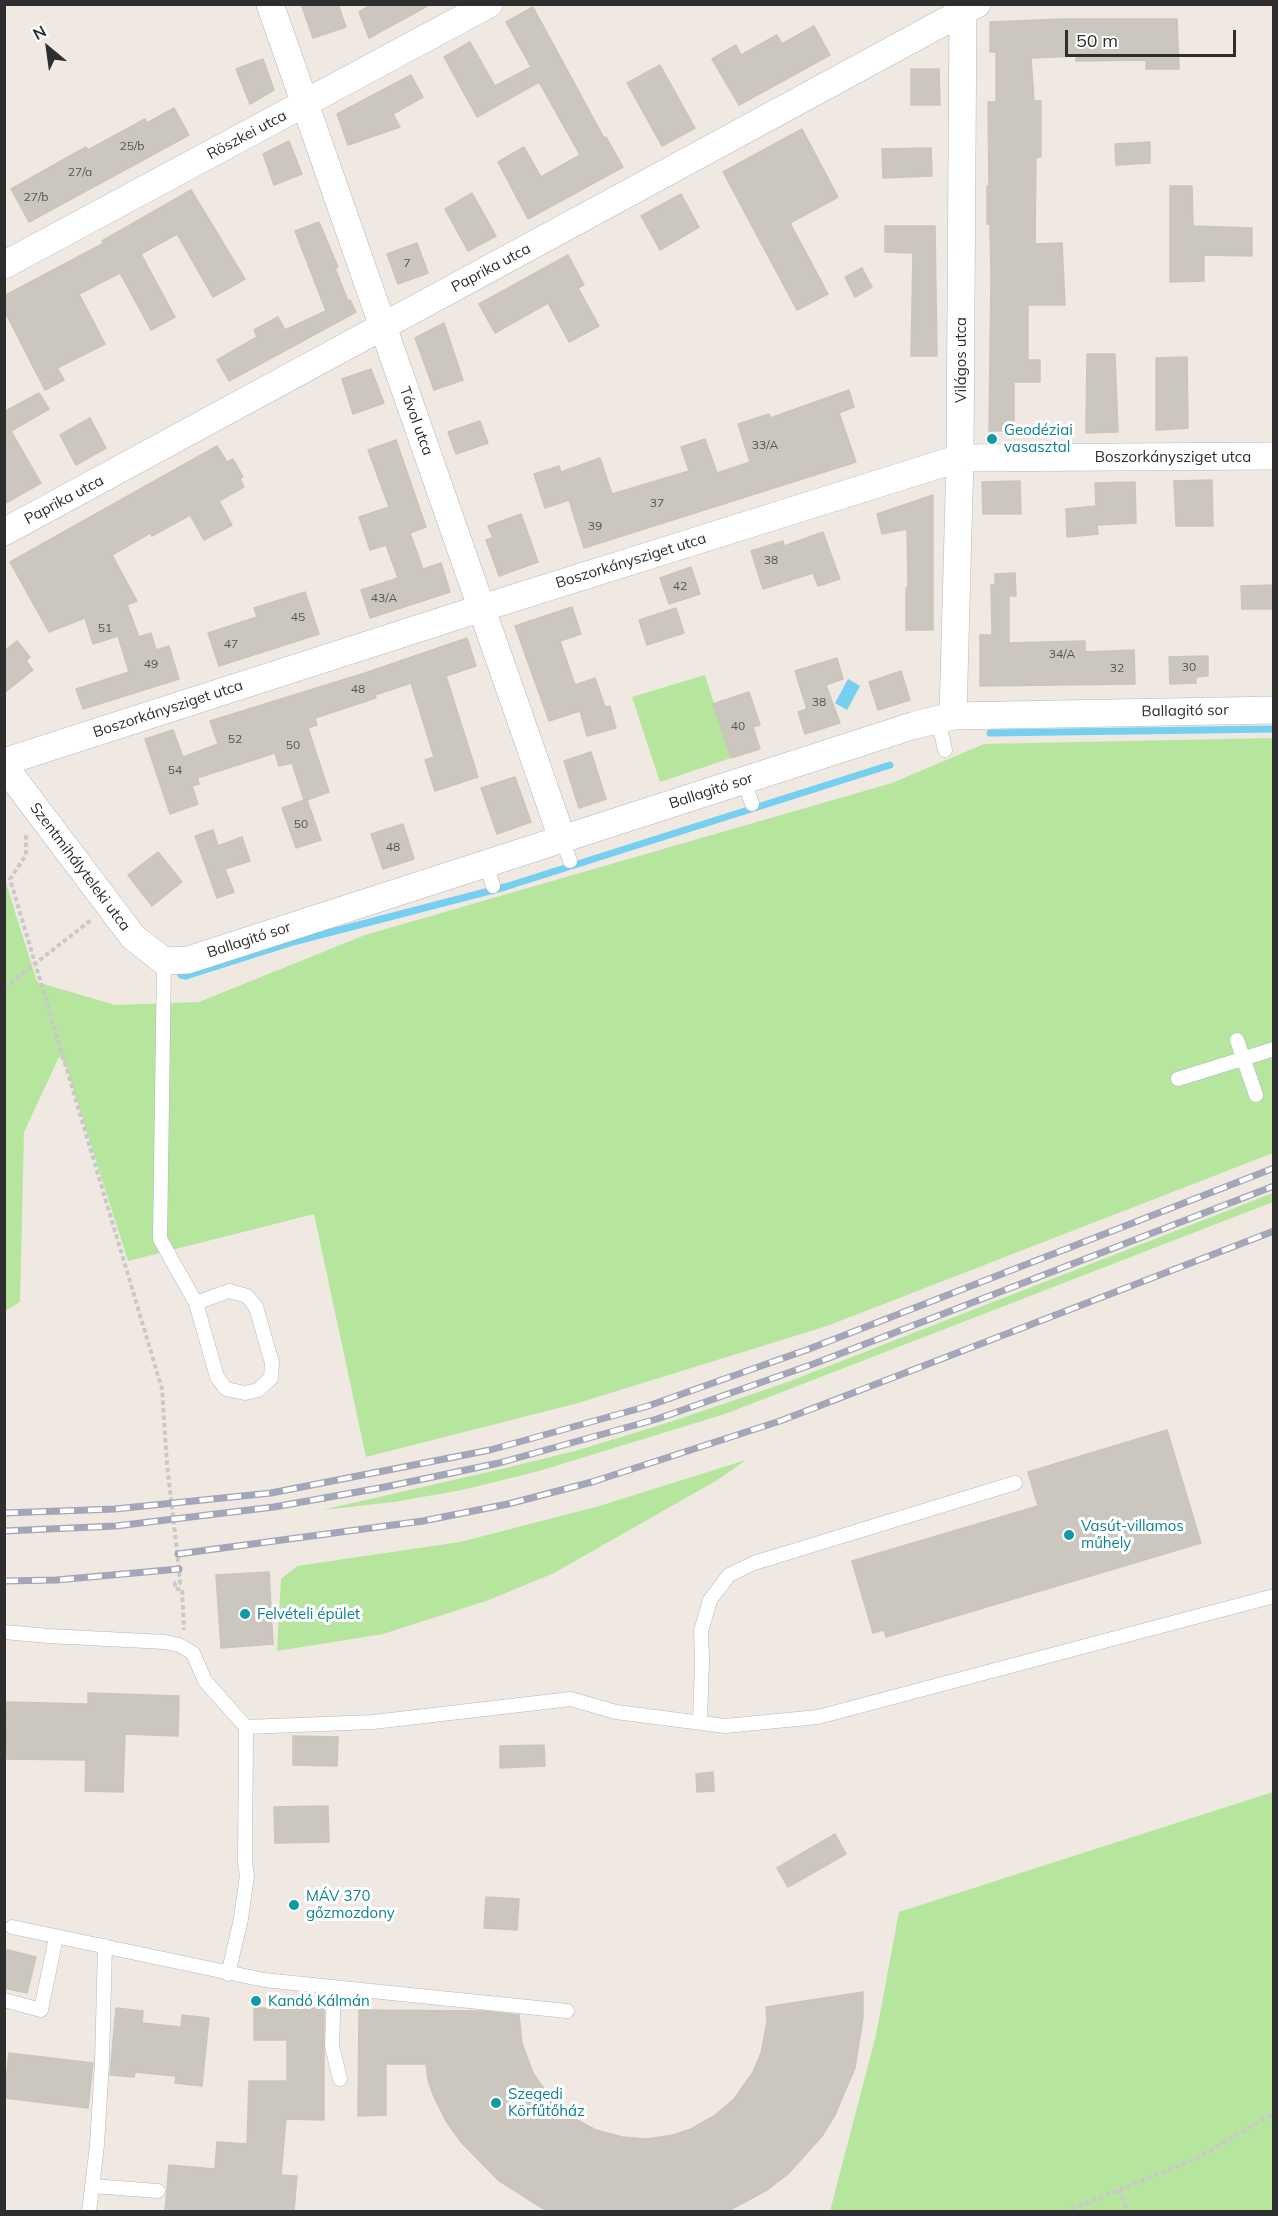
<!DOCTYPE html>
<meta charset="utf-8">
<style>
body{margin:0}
#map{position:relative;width:1278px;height:2216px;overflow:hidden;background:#efe9e1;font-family:Mulish,sans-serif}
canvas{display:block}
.frame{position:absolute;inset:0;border:6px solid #2e2e2e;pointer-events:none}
.north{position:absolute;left:18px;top:18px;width:60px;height:60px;-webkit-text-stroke:4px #fff;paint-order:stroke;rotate:331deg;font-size:16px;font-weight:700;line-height:24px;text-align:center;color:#2e2e2e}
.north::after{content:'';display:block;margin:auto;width:21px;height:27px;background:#2e2e2e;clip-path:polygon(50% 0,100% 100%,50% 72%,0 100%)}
.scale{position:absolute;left:1065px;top:30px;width:171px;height:27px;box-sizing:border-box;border:3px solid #2e2e2e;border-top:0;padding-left:8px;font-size:18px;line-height:21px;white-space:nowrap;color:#2e2e2e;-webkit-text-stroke:4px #fff;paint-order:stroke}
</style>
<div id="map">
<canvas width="1278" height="2216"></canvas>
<div class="frame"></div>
<div class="north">N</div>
<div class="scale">50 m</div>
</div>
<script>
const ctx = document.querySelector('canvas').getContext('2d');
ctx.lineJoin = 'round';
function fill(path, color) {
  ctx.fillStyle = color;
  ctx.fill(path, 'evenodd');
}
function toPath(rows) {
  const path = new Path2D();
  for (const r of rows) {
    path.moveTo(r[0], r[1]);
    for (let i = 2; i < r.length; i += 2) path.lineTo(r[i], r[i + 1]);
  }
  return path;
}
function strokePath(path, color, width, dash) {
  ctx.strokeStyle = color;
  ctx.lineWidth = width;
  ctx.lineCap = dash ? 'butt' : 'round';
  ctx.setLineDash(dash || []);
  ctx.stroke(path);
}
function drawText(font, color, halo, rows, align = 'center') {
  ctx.font = font + ' Mulish,sans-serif';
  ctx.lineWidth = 6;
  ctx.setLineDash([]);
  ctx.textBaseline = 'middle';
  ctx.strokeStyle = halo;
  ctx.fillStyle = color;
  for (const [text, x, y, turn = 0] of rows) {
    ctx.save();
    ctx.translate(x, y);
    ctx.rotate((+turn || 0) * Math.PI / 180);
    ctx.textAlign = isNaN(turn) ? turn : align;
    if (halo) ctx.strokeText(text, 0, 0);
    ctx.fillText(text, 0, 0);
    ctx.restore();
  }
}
fill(toPath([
 [705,675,731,758,660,782,632,697],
 [1273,738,1273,1153,827,1326,578,1403,366,1457,314,1214,128,1261,65,1063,59,1057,24,1132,20,1302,5,1311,4,884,6,883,37,982,115,1005,199,1002,365,935,892,783,984,744],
 [1273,1193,1273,1202,725,1414,539,1471,462,1490,394,1502,322,1510,506,1468,575,1451,667,1423,785,1383],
 [746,1460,719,1479,554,1573,489,1600,383,1634,277,1651,281,1579,297,1566,460,1542,596,1507],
 [1273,1792,1273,2211,830,2211,876,2035,899,1912]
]), '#b6e59e');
fill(toPath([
 [848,679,860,686,847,710,835,703]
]), '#75cff0');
strokePath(toPath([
 [990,733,1274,729],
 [181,975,186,976,293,942,505,887,890,765]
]), '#75cff0', 7);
const building = toPath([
 [301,4,338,4,346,27,313,38,301,4],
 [372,4,431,4,369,38,359,12,372,4],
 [533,7,604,138,606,137,623,167,528,219,498,162,524,147,541,177,580,155,539,82,477,117,444,57,470,42,495,86,531,67,506,22,533,7],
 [1061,19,1177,19,1179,69,1146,69,1146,60,1076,61,1076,56,1031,58,1034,101,1041,101,1041,157,1036,157,1035,244,1062,243,1065,305,1028,305,1028,360,1040,360,1040,382,1014,382,1014,431,989,431,991,277,990,224,987,224,987,186,989,186,988,102,996,102,996,52,990,52,990,22,1061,19],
 [814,26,830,55,739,105,712,59,736,45,741,55,777,35,782,44,814,26],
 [263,59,274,90,250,104,236,69,263,59],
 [660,65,695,128,662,146,627,83,660,65],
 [911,69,939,69,940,105,911,105,911,69],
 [411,75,423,97,393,114,400,127,348,145,337,114,411,75],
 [174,108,189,135,29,222,11,189,86,147,88,150,145,119,147,123,174,108],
 [802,129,838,197,790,223,828,294,797,310,723,172,802,129],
 [289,141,302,174,274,185,263,154,289,141],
 [1150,142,1150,163,1116,165,1115,144,1150,142],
 [931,148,932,176,883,178,882,149,931,148],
 [1170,186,1192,186,1193,226,1252,228,1252,256,1204,255,1204,281,1170,282,1170,186],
 [191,190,245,279,213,297,177,234,141,254,175,317,151,330,120,273,79,294,105,344,57,368,64,380,45,390,4,310,4,296,104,243,102,241,191,190],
 [472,193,496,236,468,251,445,209,472,193],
 [681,194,699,227,660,250,641,216,681,194],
 [319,222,338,267,335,268,348,301,350,300,356,312,229,381,217,360,257,337,254,330,278,317,285,330,326,311,295,231,319,222],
 [885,226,935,226,937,356,911,356,913,253,885,252,885,226],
 [417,243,428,273,398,284,387,254,417,243],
 [568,255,584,285,578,288,599,326,569,342,548,303,495,333,479,304,568,255],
 [862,268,872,287,855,297,845,277,862,268],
 [444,323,463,380,434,390,415,338,444,323],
 [1087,354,1115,354,1118,432,1086,433,1087,354],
 [1187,357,1188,428,1156,430,1156,358,1187,357],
 [371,369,384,403,353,414,342,379,371,369],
 [849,390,854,407,839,413,856,462,584,548,569,500,545,508,534,474,559,466,561,472,600,458,612,494,689,471,681,447,705,439,717,473,750,462,738,424,769,414,770,418,849,390],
 [39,393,49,409,11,431,41,483,4,504,4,412,39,393],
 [90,418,106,448,76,465,60,435,90,418],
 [480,421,488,443,456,454,448,432,480,421],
 [396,440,426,527,410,533,423,569,441,563,450,592,370,618,361,590,398,578,386,545,370,550,359,517,389,507,368,450,396,440],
 [217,446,227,462,233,459,243,477,240,479,244,487,219,501,232,525,204,540,190,515,152,536,150,533,112,555,137,601,127,605,139,637,151,633,156,650,169,646,179,679,83,709,76,689,129,672,118,636,93,644,85,618,49,632,10,562,217,446],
 [1212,480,1213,526,1176,526,1174,481,1212,480],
 [1020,481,1021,514,983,514,982,482,1020,481],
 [1135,482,1136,523,1097,525,1098,534,1067,537,1066,509,1096,506,1095,483,1135,482],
 [933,495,933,630,906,630,906,588,908,588,907,529,882,534,877,514,933,495],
 [521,514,538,562,499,576,486,540,493,538,488,526,521,514],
 [823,532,840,579,818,586,813,573,763,589,751,551,783,541,784,546,823,532],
 [691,567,700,594,669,604,660,578,691,567],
 [1015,573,1016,596,1009,596,1009,643,1085,641,1085,652,1134,650,1135,684,980,686,980,635,992,635,991,585,995,585,995,574,1015,573],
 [1274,585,1274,609,1242,609,1241,586,1274,585],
 [305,592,319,634,219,666,208,633,257,617,254,608,305,592],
 [572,607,581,634,560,641,575,685,595,678,605,707,610,706,616,728,587,736,580,711,549,721,515,626,572,607],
 [676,608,684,633,647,645,639,620,676,608],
 [467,638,476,666,446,676,478,777,435,791,425,760,434,757,411,683,375,695,376,698,315,718,317,725,308,728,329,792,307,800,321,840,296,848,282,808,304,800,292,763,279,766,275,753,197,778,199,784,192,786,198,804,170,814,145,739,173,730,183,757,218,744,210,721,368,672,467,638],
 [17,641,30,657,26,661,33,670,4,693,4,651,17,641],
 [1208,656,1208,676,1196,677,1196,683,1170,684,1169,657,1208,656],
 [837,658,843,679,826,685,840,723,805,734,798,712,807,709,795,671,837,658],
 [901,671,910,700,878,710,869,682,901,671],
 [749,692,760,725,753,727,760,749,731,758,713,704,749,692],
 [591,752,606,799,579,808,564,761,591,752],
 [515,777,531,822,497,834,481,788,515,777],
 [403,824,414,859,383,869,371,834,403,824],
 [213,830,218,846,242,837,250,861,225,869,234,892,217,898,195,836,213,830],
 [158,852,182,882,152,906,128,875,158,852],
 [1167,1430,1201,1543,886,1637,884,1630,873,1633,852,1561,1038,1506,1028,1472,1167,1430],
 [269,1572,273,1644,221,1648,216,1575,269,1572],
 [88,1693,179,1696,178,1736,125,1734,123,1792,85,1791,86,1760,7,1759,6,1702,88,1704,88,1693],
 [293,1736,338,1737,337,1766,293,1765,293,1736],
 [544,1745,545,1766,500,1768,500,1746,544,1745],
 [713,1772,714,1791,697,1792,696,1774,713,1772],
 [328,1806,329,1842,275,1843,274,1807,328,1806],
 [835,1834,846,1854,788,1887,777,1868,835,1834],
 [486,1897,519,1899,517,1930,484,1928,486,1897],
 [4,1949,36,1957,27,1993,4,1988,4,1949],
 [863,1992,863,2018,855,2068,835,2115,822,2136,788,2174,767,2190,728,2211,550,2211,542,2208,498,2180,461,2142,446,2121,434,2097,428,2080,426,2064,386,2064,386,2115,358,2116,359,2010,481,2011,519,2015,522,2043,533,2073,549,2096,559,2106,573,2118,596,2130,622,2137,647,2139,673,2135,691,2129,714,2116,734,2099,753,2072,761,2053,767,2022,766,2007,863,1992],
 [116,2008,143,2011,142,2023,181,2027,182,2015,209,2018,202,2086,175,2083,176,2076,135,2072,134,2077,110,2075,116,2008],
 [254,2008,324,2008,324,2120,286,2119,281,2175,297,2176,294,2211,165,2211,169,2165,215,2169,217,2142,247,2144,249,2081,287,2081,287,2040,254,2040,254,2008],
 [9,2053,93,2063,88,2108,4,2098,9,2053]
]);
fill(building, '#cbc7bf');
strokePath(building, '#cbc5ba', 1.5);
const lane = toPath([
 [938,719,945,750],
 [744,781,752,804],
 [562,838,570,861],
 [486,863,493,886],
 [164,961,160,1239,196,1303,217,1377,226,1389,245,1393,258,1390,271,1378,272,1363,256,1307,247,1296,229,1291,196,1303],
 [1237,1040,1256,1095],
 [1178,1079,1274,1049],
 [4,1632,49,1636,165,1642,179,1645,193,1653,205,1681,246,1727,245,1863,247,1875,241,1919,228,1974],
 [700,1723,702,1660,701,1631,710,1600,729,1575,754,1563,1015,1483],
 [246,1727,373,1722,571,1699,616,1712,725,1726,818,1717,1274,1596],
 [12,1927,264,1980,567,2011],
 [334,1987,332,2046,340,2079],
 [4,2000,41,2010,56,1937],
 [93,2186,158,2191],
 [89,2212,97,2145,102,2062,105,1946]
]);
const street = toPath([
 [270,4,562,838],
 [4,265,489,4],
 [4,532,977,4],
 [953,716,960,458,963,4],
 [4,762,482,608,960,458,1274,456],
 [4,766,133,937,164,961,188,960,915,725,953,716,1274,710]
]);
strokePath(lane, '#b4b7c1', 15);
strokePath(street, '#b4b7c1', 28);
strokePath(toPath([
 [26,835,26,855,10,879,162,1389,167,1464,179,1569,180,1583,175,1583,175,1589,182,1589,184,1630],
 [4,988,91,920],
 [1119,2189,1128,2212],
 [1064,2212,1198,2158,1274,2113]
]), '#c9c9c9', 4, [4.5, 3]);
strokePath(lane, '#fff', 14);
strokePath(street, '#fff', 27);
const rail = toPath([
 [4,1513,115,1509,271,1493,490,1450,648,1406,809,1349,1274,1168],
 [4,1531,116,1526,274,1507,385,1487,499,1463,657,1419,816,1363,1274,1186],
 [178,1554,423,1521,508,1504,592,1482,780,1421,1274,1231],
 [4,1581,56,1580,179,1569]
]);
strokePath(rail, '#a3a6b8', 7);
strokePath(rail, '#fff', 4.5, [14]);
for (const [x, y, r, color] of [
 [992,439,6,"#0f9aa8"],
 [1069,1535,6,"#0f9aa8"],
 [245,1614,6,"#0f9aa8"],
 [294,1905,6,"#0f9aa8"],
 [256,2001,6,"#0f9aa8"],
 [496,2103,6,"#0f9aa8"]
]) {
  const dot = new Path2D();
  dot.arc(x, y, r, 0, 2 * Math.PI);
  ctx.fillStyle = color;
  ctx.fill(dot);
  strokePath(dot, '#fff', 2);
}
drawText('12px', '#555452', null, [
 ["25/b",132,146],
 ["27/a",80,172],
 ["27/b",36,197],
 ["7",407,263],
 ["33/A",765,445],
 ["37",657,503],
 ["39",595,526],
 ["38",771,560],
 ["42",680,586],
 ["43/A",384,598],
 ["45",298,617],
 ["51",105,628],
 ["47",231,644],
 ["34/A",1062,654],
 ["49",151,664],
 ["30",1189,667],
 ["32",1117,668],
 ["48",358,689],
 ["38",819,702],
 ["40",738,726],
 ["52",235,739],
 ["50",293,745],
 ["54",175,770],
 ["50",301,824],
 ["48",393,847]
]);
drawText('15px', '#2e2e2e', '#fff', [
 ["Röszkei utca",247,135,-28],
 ["Paprika utca",491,268,-28],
 ["Világos utca",961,360,-90],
 ["Távol utca",416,421,70],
 ["Boszorkánysziget utca",1173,457],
 ["Paprika utca",64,500,-28],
 ["Boszorkánysziget utca",631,561,-17],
 ["Boszorkánysziget utca",168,709,-18],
 ["Ballagitó sor",1185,711,-1],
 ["Ballagitó sor",711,791,-18],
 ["Szentmihályteleki utca",80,867,53],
 ["Ballagitó sor",249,940,-18]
]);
drawText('15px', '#0d838f', '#fff', [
 ["Geodéziai",1004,430],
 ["vasasztal",1004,447],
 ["Vasút-villamos",1081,1526],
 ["műhely",1081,1543],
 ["Felvételi épület",257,1614],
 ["MÁV 370",306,1896],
 ["gőzmozdony",306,1913],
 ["Kandó Kálmán",268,2001],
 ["Szegedi",508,2094],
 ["Körfűtőház",508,2111]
], 'left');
</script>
